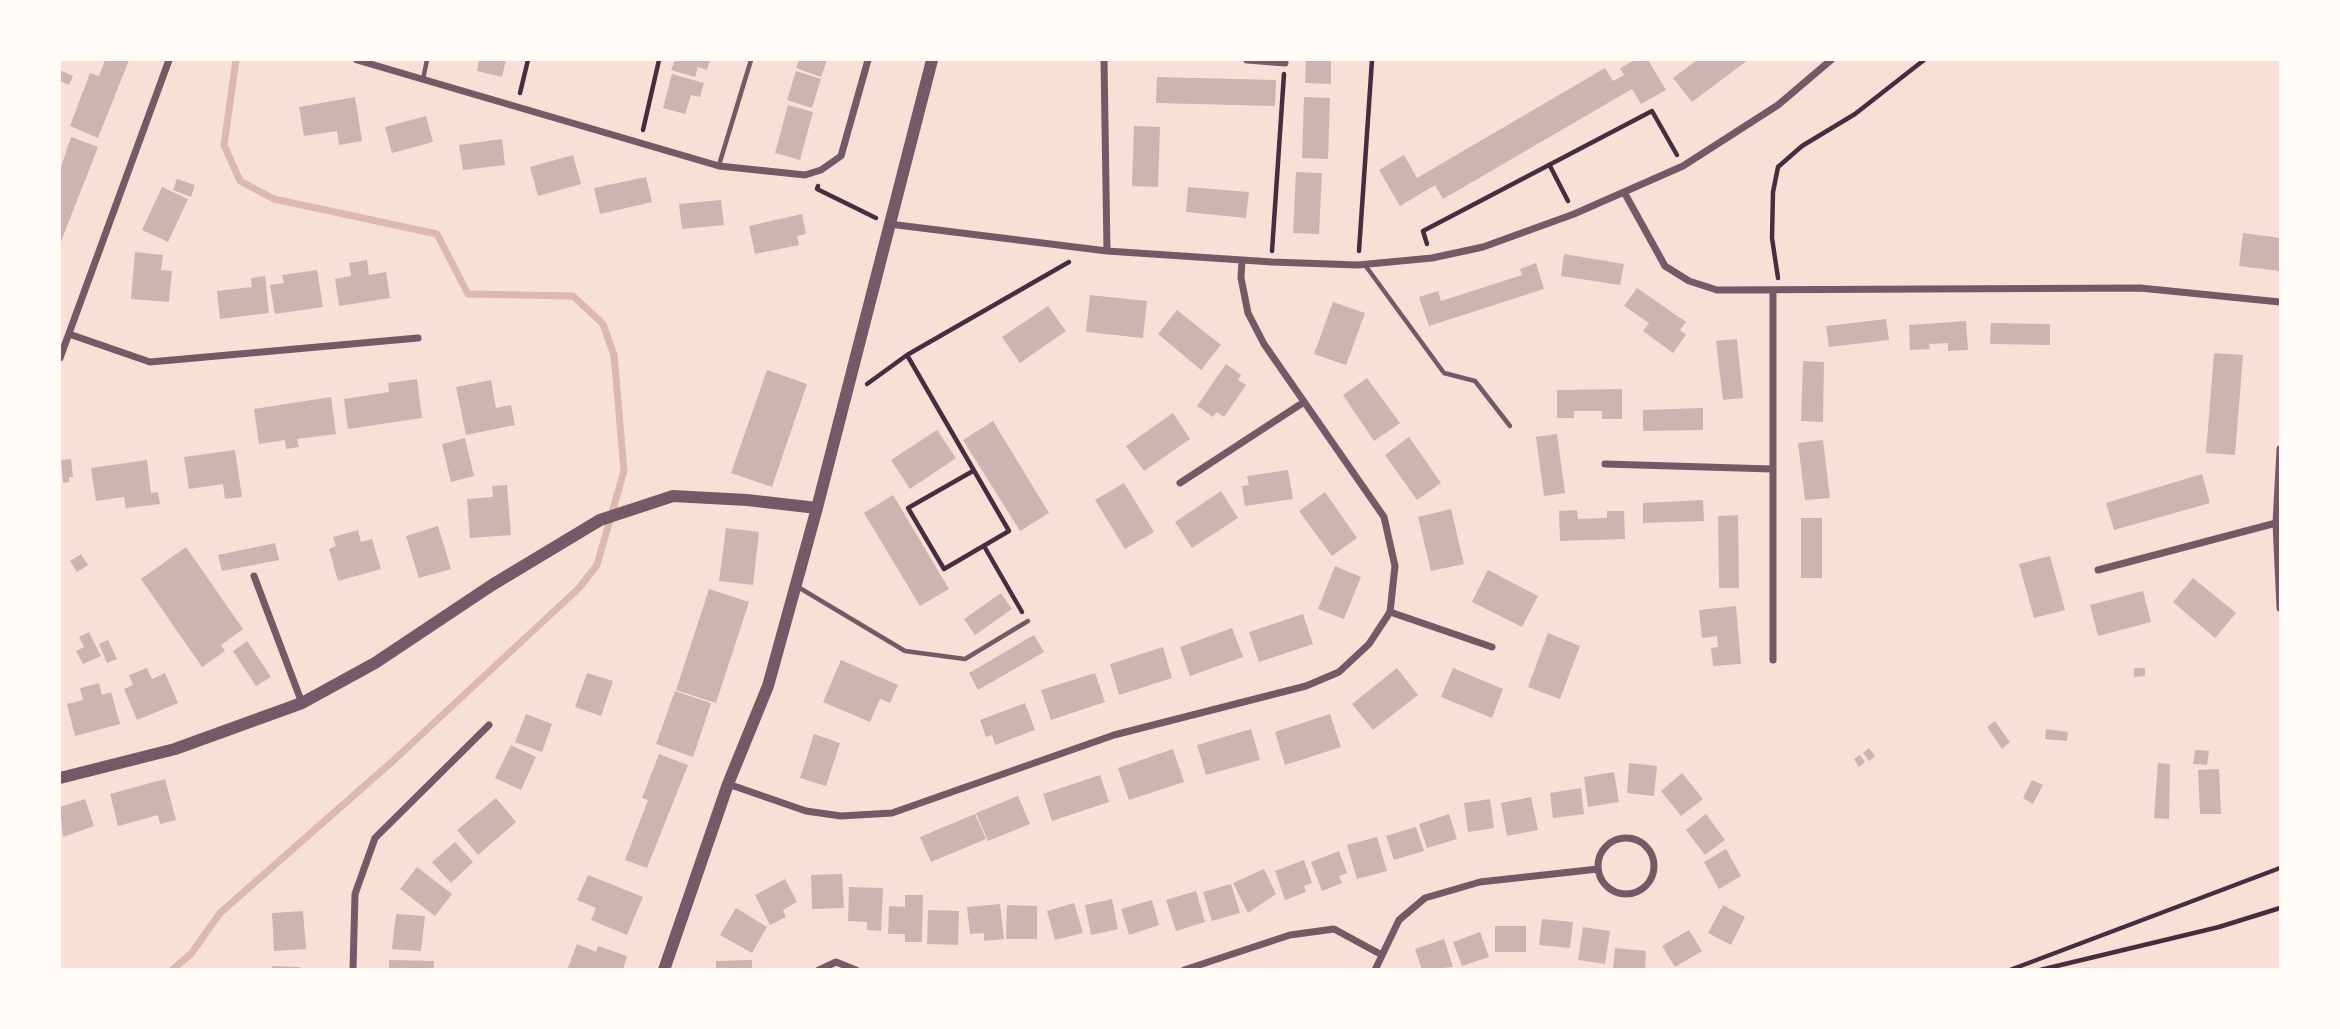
<!DOCTYPE html>
<style>
body{margin:0}
#map{position:relative;width:2340px;height:1029px;overflow:hidden;background:#f7e1d7;font-family:Arial,sans-serif}
canvas{display:block}
.frame{position:absolute;inset:0;border:61px solid #fffaf5;pointer-events:none}
</style>
<div id="map">
<canvas width="2340" height="1029"></canvas>
<div class="frame"></div>
</div>
<script>
const ctx = document.querySelector('canvas').getContext('2d');
ctx.lineJoin = 'round';
function toPath(rows) {
  const path = new Path2D();
  for (const r of rows) {
    if (r.length === 3) {
      path.moveTo(r[0] + r[2], r[1]);
      path.arc(r[0], r[1], r[2], 0, 2 * Math.PI);
      continue;
    }
    path.moveTo(r[0], r[1]);
    for (let i = 2; i < r.length; i += 2) path.lineTo(r[i], r[i + 1]);
  }
  return path;
}
function strokePath(path, color, width, dash) {
  ctx.strokeStyle = color;
  ctx.lineWidth = width;
  ctx.lineCap = dash ? 'butt' : 'round';
  ctx.setLineDash(dash || []);
  ctx.stroke(path);
}
function fill(path, color) {
  ctx.fillStyle = color;
  ctx.fill(path, 'evenodd');
}
strokePath(toPath([
 [172,970,191,954,220,913,394,760,579,588,597,565,624,471,614,355,603,324,573,296,468,294,437,234,274,199,240,181,224,145,236,60]
]), '#dcb8b0', 7);
fill(toPath([
 [105,60,129,60,98,138,70,126,90,73,99,76],
 [479,60,506,60,502,77,477,71],
 [675,60,710,60,707,70,698,67,695,77,671,70],
 [799,60,827,60,821,77,796,68],
 [1306,60,1331,60,1331,84,1305,83],
 [1635,60,1648,60,1666,90,1641,104,1632,89,1443,199,1435,185,1400,206,1379,170,1404,155,1417,178,1605,68,1613,81,1624,75,1620,68],
 [1697,60,1748,60,1692,102,1673,78],
 [60,70,73,76,69,85,60,81],
 [796,71,821,79,812,108,787,100],
 [672,74,704,83,700,97,691,95,685,114,663,108],
 [1157,77,1276,80,1275,106,1156,103],
 [355,97,362,141,339,145,337,131,304,136,299,107],
 [1304,97,1330,98,1328,159,1302,158],
 [788,105,813,112,800,160,775,153],
 [426,116,433,142,392,153,385,127],
 [1134,126,1160,127,1158,187,1132,186],
 [71,137,98,147,60,244,60,170],
 [502,139,505,165,463,170,459,145],
 [573,155,581,184,538,196,530,167],
 [1296,172,1322,173,1319,234,1293,233],
 [646,177,652,202,600,214,594,188],
 [177,179,195,185,191,197,173,190],
 [162,187,188,199,168,242,142,230],
 [1188,187,1249,192,1246,218,1186,212],
 [721,200,724,225,682,229,679,204],
 [802,214,806,234,797,236,799,245,755,254,749,226],
 [2243,233,2280,238,2280,271,2239,266],
 [135,252,163,255,161,270,172,271,169,302,131,299],
 [1564,254,1624,264,1620,285,1561,276],
 [367,260,369,275,386,272,390,298,339,306,335,279,351,276,349,263],
 [1536,263,1544,289,1429,326,1419,297,1438,291,1441,301,1522,275,1520,269],
 [317,270,323,307,275,314,270,285,284,283,282,275],
 [265,276,269,313,220,319,217,291,252,287,251,278],
 [1637,288,1686,322,1680,330,1686,335,1673,353,1643,331,1649,323,1624,306],
 [1090,295,1147,301,1143,338,1086,332],
 [1333,302,1365,313,1346,365,1314,354],
 [1048,306,1066,331,1020,363,1002,337],
 [1177,310,1221,345,1201,370,1158,334],
 [1886,319,1889,340,1829,347,1826,326],
 [1966,321,1968,350,1948,351,1948,343,1929,344,1930,349,1910,350,1909,325],
 [1991,323,2050,324,2050,345,1990,344],
 [1737,339,1743,398,1723,400,1716,341],
 [2214,353,2243,355,2235,455,2206,453],
 [1803,361,1824,362,1823,422,1801,421],
 [1226,364,1241,375,1238,380,1246,385,1224,417,1217,412,1213,417,1197,406],
 [767,370,807,384,772,487,731,473],
 [1367,378,1400,423,1374,441,1343,395],
 [417,379,422,418,348,429,344,399,389,392,388,383],
 [491,380,496,408,511,405,515,425,466,435,456,387],
 [1622,389,1622,419,1602,419,1602,411,1574,411,1574,418,1557,418,1557,390],
 [331,397,336,434,297,439,299,447,286,449,285,440,259,444,254,409],
 [1703,408,1703,430,1643,431,1643,410],
 [1173,413,1190,439,1144,471,1126,446],
 [993,421,1049,513,1020,531,963,440],
 [937,430,956,458,910,489,891,460],
 [1557,434,1565,493,1544,496,1536,437],
 [1409,437,1441,483,1417,500,1385,455],
 [465,438,474,476,451,482,442,444],
 [1823,440,1830,498,1805,500,1798,443],
 [235,450,242,497,225,499,223,484,189,489,184,457],
 [71,459,73,477,69,477,69,482,63,483,61,460],
 [147,460,151,493,158,492,160,504,126,508,124,497,96,501,91,468],
 [1288,470,1293,499,1245,506,1242,486,1249,485,1247,476],
 [2202,474,2210,503,2114,530,2106,503],
 [1124,483,1154,532,1125,549,1095,500],
 [507,485,511,535,470,538,467,499,493,497,492,486],
 [1221,491,1238,518,1192,548,1175,522],
 [1325,492,1357,538,1332,556,1299,511],
 [893,495,949,589,920,606,864,513],
 [1703,500,1704,521,1643,523,1643,503],
 [1451,509,1464,564,1431,571,1418,517],
 [1577,510,1578,519,1607,518,1607,511,1624,511,1625,539,1560,541,1559,511],
 [1738,515,1739,588,1719,588,1718,516],
 [1801,518,1822,518,1822,578,1801,578],
 [438,526,451,569,419,578,406,536],
 [726,528,759,532,753,585,719,581],
 [358,530,361,542,372,539,381,569,338,581,329,549,336,546,333,537],
 [275,543,279,560,222,571,218,555],
 [186,547,243,629,221,645,225,651,202,667,141,579],
 [81,554,88,565,77,572,70,561],
 [2050,556,2065,610,2034,618,2019,564],
 [1335,566,1361,577,1344,619,1318,609],
 [1488,570,1538,596,1522,627,1472,602],
 [2193,578,2236,613,2215,638,2173,602],
 [709,589,749,602,716,703,676,690],
 [2143,591,2151,622,2098,636,2090,605],
 [1001,593,1012,609,975,635,964,619],
 [1736,606,1741,664,1713,666,1711,648,1718,647,1717,636,1702,638,1699,610],
 [1303,614,1313,644,1259,662,1249,632],
 [1232,628,1243,657,1190,676,1180,647],
 [89,632,101,656,83,664,76,651,84,647,79,637],
 [1548,633,1580,646,1560,699,1528,687],
 [1034,635,1044,652,978,690,969,673],
 [108,640,117,659,107,663,99,644],
 [247,641,271,677,256,686,233,651],
 [1163,647,1172,678,1119,695,1110,664],
 [841,660,898,685,890,703,880,699,870,722,823,702],
 [147,668,152,679,165,673,178,703,137,720,124,689,133,685,129,675],
 [1397,668,1418,695,1373,730,1352,704],
 [1453,668,1503,689,1492,718,1441,697],
 [2134,668,2145,668,2145,676,2134,677],
 [587,673,613,681,601,716,575,707],
 [1095,673,1105,702,1051,720,1041,690],
 [99,683,102,695,111,692,120,724,75,736,67,704,83,700,80,688],
 [675,691,711,703,693,757,656,744],
 [1025,703,1035,730,995,745,992,735,986,737,980,720],
 [526,714,552,724,542,752,515,742],
 [1330,714,1341,747,1285,765,1275,732],
 [1995,721,2010,742,2002,749,1987,727],
 [1251,729,1260,760,1206,775,1197,745],
 [2046,729,2068,732,2067,741,2045,739],
 [814,734,840,743,826,786,800,778],
 [511,745,536,757,521,790,495,778],
 [1869,748,1875,756,1869,761,1863,753],
 [1173,749,1184,782,1129,800,1118,768],
 [2195,750,2209,751,2207,765,2193,764],
 [659,754,688,765,647,868,625,860,648,800,642,798],
 [1860,755,1865,762,1859,767,1854,759],
 [1629,763,1657,766,1654,796,1627,793],
 [2158,763,2170,764,2169,819,2154,818],
 [2219,769,2221,814,2200,814,2198,770],
 [1614,772,1619,802,1588,807,1584,777],
 [1682,773,1703,799,1681,816,1661,791],
 [1100,775,1109,802,1052,821,1043,794],
 [165,779,176,820,160,824,158,815,118,826,110,794],
 [2032,780,2043,785,2033,804,2023,798],
 [1581,788,1584,814,1553,818,1550,793],
 [1018,796,1030,824,988,841,976,813],
 [1531,797,1538,830,1507,836,1501,803],
 [496,798,516,822,478,855,457,830],
 [85,799,94,826,63,837,60,807],
 [1490,799,1494,828,1468,832,1464,803],
 [975,814,986,839,931,862,920,837],
 [1449,814,1457,839,1427,848,1419,824],
 [1706,814,1725,840,1705,855,1686,830],
 [1416,827,1424,851,1394,860,1386,836],
 [1377,837,1387,871,1357,879,1347,845],
 [455,842,473,862,451,883,432,862],
 [1726,849,1741,876,1719,889,1704,862],
 [1339,851,1347,873,1339,876,1342,883,1322,891,1311,862],
 [1304,860,1312,883,1304,886,1306,892,1285,900,1275,871],
 [417,867,452,894,435,916,400,889],
 [1264,869,1276,894,1248,913,1233,883],
 [842,874,844,908,812,909,811,875],
 [588,875,643,897,627,935,591,920,596,908,577,900],
 [785,879,797,902,783,910,786,917,770,925,755,895],
 [1231,884,1240,913,1212,921,1203,892],
 [849,887,883,888,881,931,867,930,867,922,848,921],
 [1196,891,1205,922,1176,931,1166,900],
 [905,895,923,895,922,942,905,942,905,934,888,934,889,906,905,907],
 [1112,899,1118,929,1091,935,1085,905],
 [1152,900,1159,925,1129,935,1121,909],
 [1074,903,1083,933,1055,940,1047,911],
 [1000,904,1004,939,984,941,984,933,970,934,967,907],
 [1007,905,1037,906,1037,939,1006,939],
 [1723,905,1745,917,1731,945,1708,933],
 [736,908,767,927,752,953,720,935],
 [928,910,959,911,958,945,927,944],
 [303,911,306,949,274,951,272,913],
 [396,914,425,916,421,951,392,949],
 [1542,919,1573,922,1570,948,1539,945],
 [1495,926,1526,926,1526,952,1495,952],
 [1583,927,1610,931,1605,964,1578,960],
 [1689,930,1702,951,1675,967,1662,946],
 [1480,932,1489,957,1462,966,1453,942],
 [1444,939,1453,967,1422,970,1415,949],
 [577,944,596,952,598,946,627,956,623,970,567,970],
 [1615,948,1646,951,1645,970,1613,970],
 [389,960,434,961,434,970,389,970],
 [752,960,752,970,716,970,716,961],
 [272,966,300,967,300,970,272,970]
]), '#ccb4b1');
strokePath(toPath([
 [520,93,528,60],
 [643,130,659,60],
 [1550,166,1568,201],
 [818,186,817,189,876,218],
 [1427,244,1423,231,1652,111,1677,155],
 [1272,251,1284,74],
 [1359,251,1372,60],
 [1778,278,1772,238,1773,192,1778,167,1802,146,1855,114,1924,60],
 [907,355,1009,531,944,569,908,508,973,471],
 [867,384,907,355,1069,262],
 [984,546,1022,612],
 [2010,970,2280,868],
 [2040,970,2219,927,2280,908]
]), '#4a2c40', 4.5);
strokePath(toPath([
 [423,79,427,60],
 [719,165,751,60],
 [1365,265,1444,373,1475,381,1510,426],
 [798,587,905,651,965,659,1028,621]
]), '#755966', 4.5);
strokePath(toPath([
 [357,60,719,166,805,175,821,170,841,156,868,60],
 [1104,60,1107,251],
 [1247,60,1285,63],
 [1624,192,1665,266,1689,281,1717,290,2140,288,2280,302],
 [889,224,1107,251,1272,262,1358,265,1432,258,1483,247,1574,214,1683,166,1778,105,1831,60],
 [1773,290,1773,660],
 [69,334,150,362,418,338],
 [60,358,169,60],
 [2280,449,2276,523,2280,608],
 [1605,464,1772,469],
 [1180,483,1304,402],
 [2098,570,2276,523],
 [254,576,302,703],
 [1390,612,1492,647],
 [728,784,806,811,841,816,892,813,1114,735,1306,686,1339,672,1369,644,1390,612,1395,566,1384,517,1264,344,1248,313,1241,278,1242,260],
 [1626,866,28],
 [353,970,355,894,375,838,489,725],
 [819,970,836,962,856,970],
 [1184,970,1290,935,1334,929,1382,955],
 [1375,970,1399,920,1425,898,1480,882,1598,869]
]), '#755966', 7);
strokePath(toPath([
 [60,778,175,749,302,703,375,663,492,585,600,520,673,496,747,500,817,508],
 [664,970,728,784,768,686,817,508,932,60]
]), '#755966', 12);
</script>
